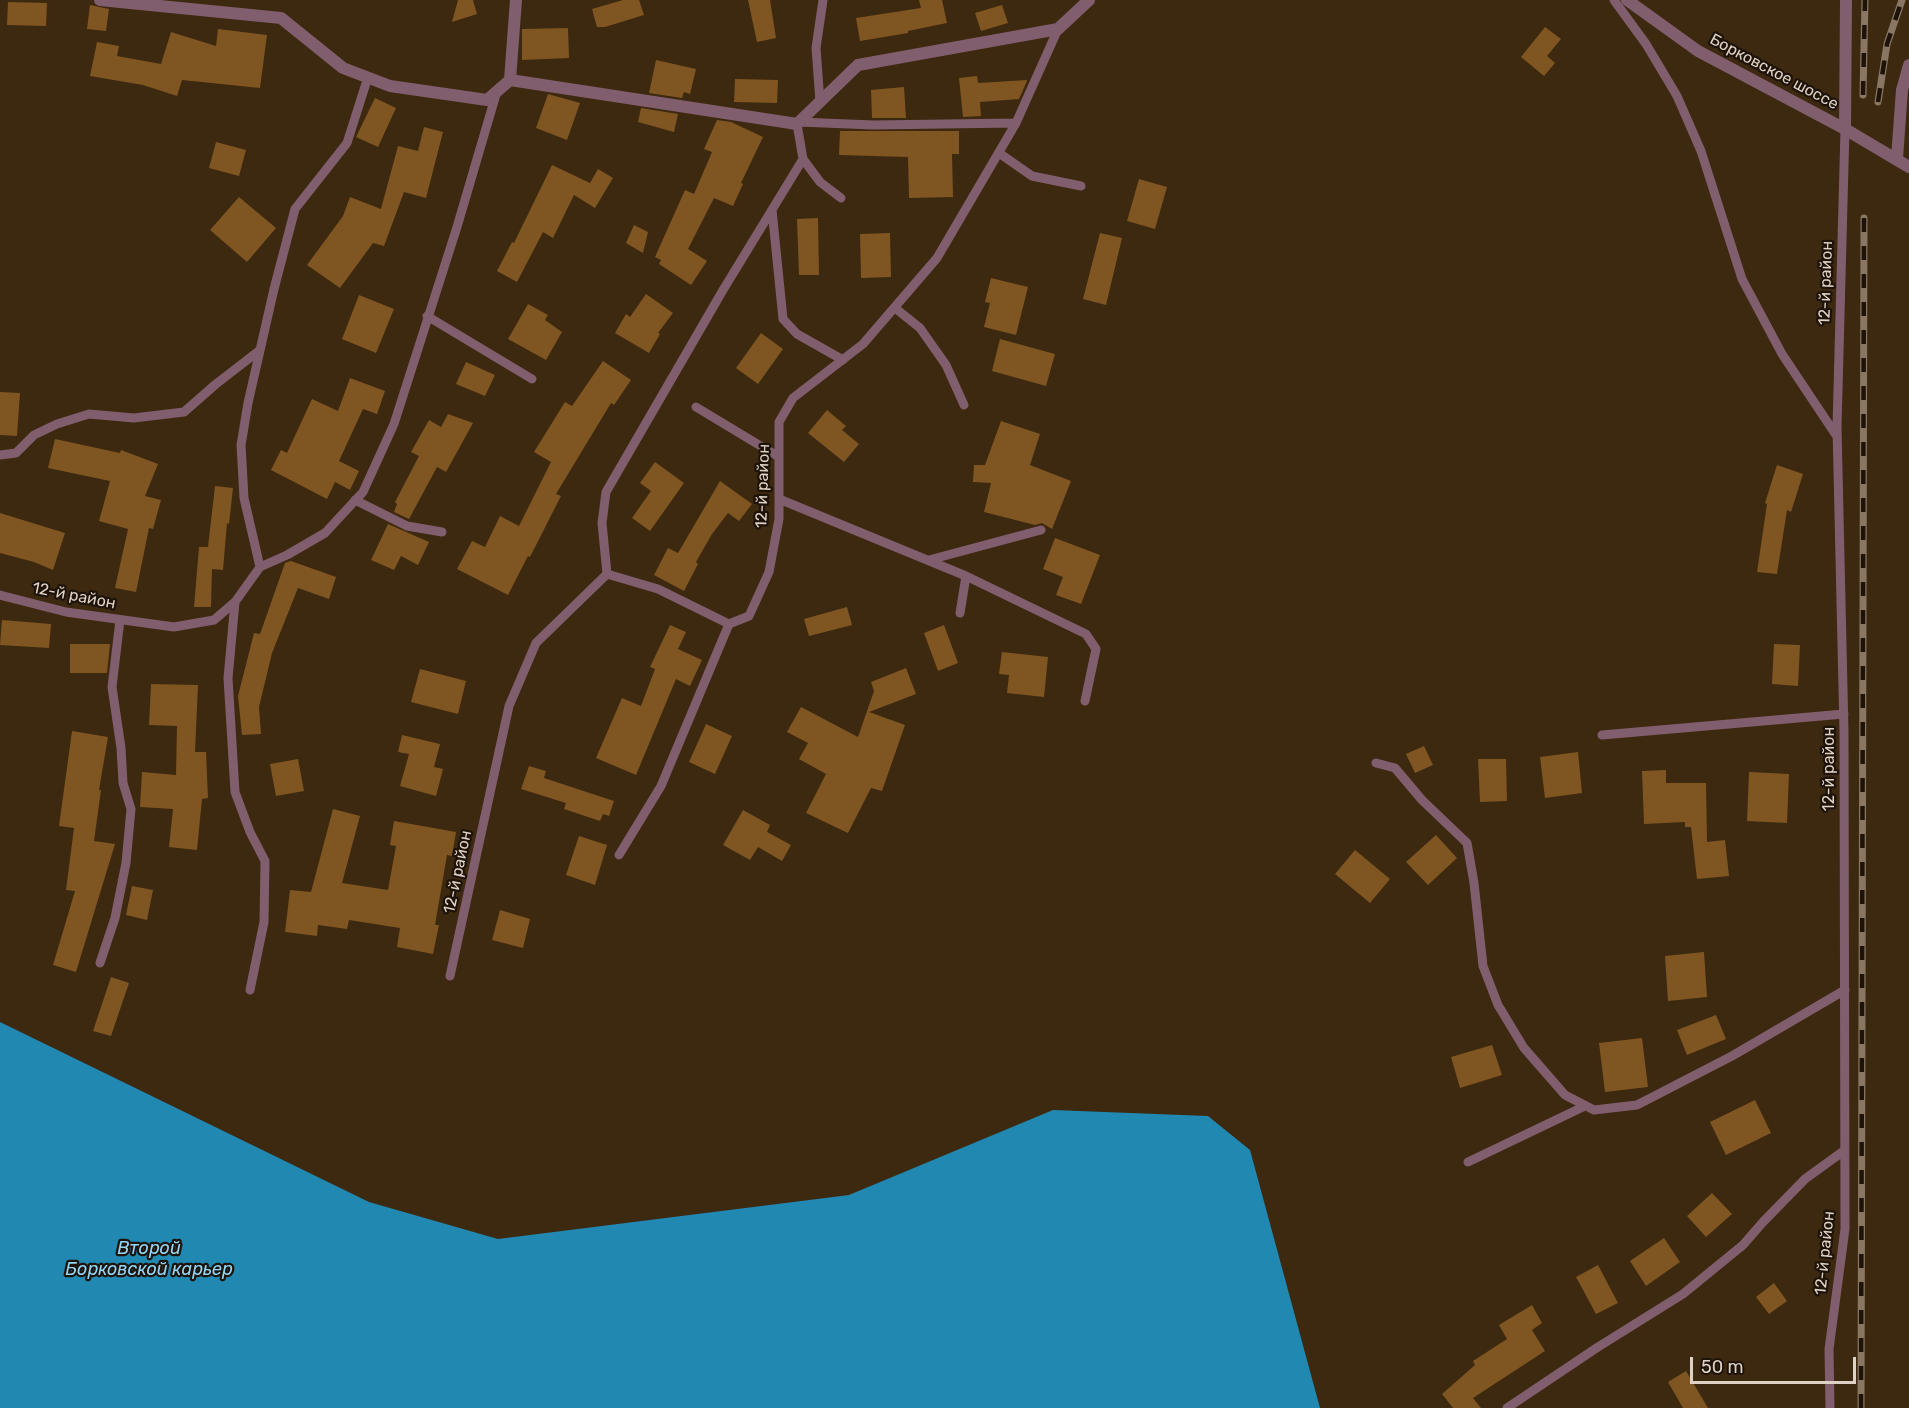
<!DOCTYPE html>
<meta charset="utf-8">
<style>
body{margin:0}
#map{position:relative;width:1909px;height:1408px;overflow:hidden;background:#3d2810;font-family:Rubik,sans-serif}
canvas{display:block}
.scale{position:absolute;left:1690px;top:1357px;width:166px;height:27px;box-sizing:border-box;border:3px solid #dfd1c3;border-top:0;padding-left:8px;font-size:18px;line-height:21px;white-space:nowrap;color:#dfd1c3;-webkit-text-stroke:4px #1d1309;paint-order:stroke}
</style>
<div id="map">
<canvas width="1909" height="1408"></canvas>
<div class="scale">50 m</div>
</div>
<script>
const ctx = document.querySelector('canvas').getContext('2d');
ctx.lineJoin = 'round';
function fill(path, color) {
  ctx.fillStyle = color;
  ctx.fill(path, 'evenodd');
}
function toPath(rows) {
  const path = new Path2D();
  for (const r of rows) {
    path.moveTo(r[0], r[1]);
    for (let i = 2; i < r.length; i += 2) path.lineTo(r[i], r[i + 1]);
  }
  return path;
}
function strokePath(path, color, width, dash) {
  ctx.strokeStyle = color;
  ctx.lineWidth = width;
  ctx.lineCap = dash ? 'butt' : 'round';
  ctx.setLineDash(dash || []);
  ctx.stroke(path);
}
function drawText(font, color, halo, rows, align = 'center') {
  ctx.font = font + ' Rubik,sans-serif';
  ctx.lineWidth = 4.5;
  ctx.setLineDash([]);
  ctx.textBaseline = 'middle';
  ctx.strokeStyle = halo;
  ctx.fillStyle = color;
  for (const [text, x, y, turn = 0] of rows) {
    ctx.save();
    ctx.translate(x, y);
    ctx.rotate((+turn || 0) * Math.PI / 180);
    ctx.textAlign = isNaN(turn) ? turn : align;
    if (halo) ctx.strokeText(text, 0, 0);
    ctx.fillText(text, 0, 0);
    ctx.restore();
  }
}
fill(toPath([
 [0,1022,369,1202,498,1239,849,1195,1053,1110,1208,1116,1250,1150,1320,1408,0,1408]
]), '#2188b2');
fill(toPath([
 [458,0,473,0,477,14,452,22],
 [623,0,639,0,644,15,605,27,597,27,592,9],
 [748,0,770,0,776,38,757,42],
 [919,0,942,0,947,23,908,31,908,33,860,41,856,18,921,8],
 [8,2,47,3,46,26,7,25],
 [90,5,109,9,106,31,87,29],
 [1002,5,1008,23,981,31,975,13],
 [1545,27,1561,39,1547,56,1555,63,1544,76,1521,57],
 [568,28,569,58,522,60,522,29],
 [218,29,267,35,260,88,182,80,177,96,143,85,90,76,97,42,119,46,117,56,161,64,171,32,216,46],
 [656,60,696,69,690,94,684,92,682,98,649,93],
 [977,76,978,83,1027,80,1027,81,1019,99,980,102,981,116,963,117,959,78],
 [735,79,778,80,777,103,734,102],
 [904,87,906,118,872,118,871,90],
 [548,94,580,103,567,140,536,128],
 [375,98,396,108,378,147,356,137],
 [641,108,678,114,674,132,638,122],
 [717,120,731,122,763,137,741,183,743,184,733,206,714,198,688,249,707,261,691,285,659,264,661,260,655,257,685,190,694,194,712,152,704,149],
 [424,127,443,132,426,198,404,192,384,246,373,243,340,288,307,265,343,216,350,197,381,209,398,146,418,151],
 [840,131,959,131,959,154,952,154,953,197,909,198,908,157,839,155],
 [216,142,246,150,239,176,209,168],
 [552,165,590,183,598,169,613,178,595,208,574,195,553,238,543,232,517,282,497,271,512,242,514,243],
 [1139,179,1167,187,1155,229,1127,221],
 [239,197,276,228,247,262,210,230],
 [818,218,819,275,799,275,797,219],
 [634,225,648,232,643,253,626,243],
 [890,233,891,277,861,278,860,234],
 [1100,233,1122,238,1106,305,1083,299],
 [991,278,1028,287,1016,335,984,327,990,303,985,302],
 [646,294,673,313,658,333,660,334,649,353,615,333,626,314,630,317],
 [359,295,394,309,376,353,342,339],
 [528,304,548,315,545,320,562,332,546,360,508,339],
 [761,333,783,349,758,384,736,368],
 [1000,339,1055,354,1046,386,992,371],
 [603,361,631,380,614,405,611,403,556,494,561,496,530,557,528,556,508,595,457,569,472,541,485,547,500,516,519,526,551,462,534,452,565,402,572,406],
 [466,362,495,375,485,396,456,384],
 [350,378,385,391,377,414,363,409,339,461,359,471,350,490,335,482,327,499,271,470,281,450,287,453,312,399,338,411],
 [0,392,20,393,17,436,0,435],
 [827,410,846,426,842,430,859,444,844,462,808,433],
 [448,414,473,423,446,472,437,467,409,519,394,512,397,504,395,502,419,456,411,452,429,420,441,427],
 [1001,421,1040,434,1030,465,1071,481,1052,529,1042,523,1035,525,984,512,991,483,973,482,974,465,985,465],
 [55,439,120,453,121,450,158,464,145,496,161,500,153,529,149,528,136,592,115,588,128,529,99,521,110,481,48,468],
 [655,462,684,483,650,531,632,518,651,491,640,483],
 [1777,465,1803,474,1791,512,1787,510,1777,574,1757,572,1767,504,1765,503],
 [720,481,752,504,739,521,728,513,712,534,696,562,698,564,684,591,654,575,668,548,678,553],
 [215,486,233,488,229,524,227,523,223,570,212,569,211,607,194,607,199,547,208,547],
 [0,513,65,533,53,570,34,562,0,553],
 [388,524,429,542,418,565,401,556,394,570,371,560],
 [1055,538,1100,555,1081,604,1056,595,1063,577,1043,569],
 [291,561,336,577,329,599,298,588,272,653,259,707,261,734,242,735,238,696,254,633,260,634,285,563],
 [847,607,852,625,809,636,804,619],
 [2,620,51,624,49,648,0,645],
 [670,625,686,632,678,649,702,660,690,686,676,679,636,775,596,758,622,698,641,706,655,669,650,667],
 [944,625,958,663,938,671,924,633],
 [70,644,110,644,107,673,70,673],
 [1774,644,1800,645,1798,686,1772,684],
 [1002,652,1048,657,1044,697,1007,693,1009,675,999,674],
 [906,668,916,694,869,712,905,725,882,791,871,788,848,833,806,813,826,774,799,759,808,743,787,732,801,707,858,737,874,691,871,682],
 [420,669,466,681,458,714,411,702],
 [151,684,198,685,195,752,206,752,208,798,202,799,197,850,169,847,173,809,140,807,142,772,176,775,177,726,149,725],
 [706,724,732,736,715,774,689,762],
 [72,731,108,737,99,790,101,790,94,841,115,844,76,972,53,965,75,891,66,890,74,828,59,826],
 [402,735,440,744,434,767,443,769,436,796,400,786,409,754,398,752],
 [1424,746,1433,765,1415,773,1406,754],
 [1578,752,1582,793,1545,798,1540,757],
 [298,759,304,791,276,796,270,764],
 [1478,759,1506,759,1507,801,1480,802],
 [529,766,546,771,544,778,614,801,609,816,603,814,600,821,564,809,566,803,521,789],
 [1666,770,1666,783,1706,783,1707,842,1725,840,1729,876,1697,879,1691,827,1685,827,1685,822,1644,824,1642,771],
 [1749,772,1789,774,1787,823,1747,821],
 [333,809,360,816,342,883,388,890,396,846,390,845,394,821,456,832,452,856,447,855,435,925,439,925,433,954,397,947,400,928,349,920,347,929,318,925,317,936,285,932,290,890,311,892],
 [743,810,770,825,767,832,791,845,782,861,758,847,750,860,723,845],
 [1436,835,1457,858,1428,885,1406,862],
 [579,836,607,845,595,885,566,875],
 [1355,850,1390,879,1370,903,1335,874],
 [132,886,153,890,147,920,126,915],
 [500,910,530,919,523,948,492,940],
 [1704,952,1707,997,1668,1001,1665,956],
 [111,977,129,983,111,1036,93,1031],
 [1716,1015,1726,1039,1687,1055,1677,1030],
 [1642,1038,1648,1087,1605,1092,1599,1043],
 [1492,1045,1502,1075,1460,1088,1451,1057],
 [1755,1100,1771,1133,1726,1155,1710,1122],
 [1712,1193,1732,1214,1706,1237,1687,1216],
 [1664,1238,1680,1262,1646,1286,1630,1261],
 [1598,1265,1618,1303,1596,1314,1576,1277],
 [1774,1283,1787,1301,1769,1314,1756,1297],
 [1532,1305,1542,1323,1532,1330,1545,1351,1473,1398,1481,1408,1453,1408,1442,1394,1475,1365,1473,1361,1507,1339,1499,1325],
 [1686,1371,1708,1408,1683,1408,1668,1382]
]), '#7f5621');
strokePath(toPath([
 [1614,0,1646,44,1677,96,1701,151,1742,279,1782,354,1836,435],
 [368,77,347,143,295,209,274,289,248,403,241,445,244,498,260,567,287,555,325,533,363,492,394,424,457,227,497,91],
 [820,102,816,48,823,0],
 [799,122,873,125,1016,123],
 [999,153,1032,176,1081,186],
 [803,159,820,182,841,198],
 [772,210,783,319,797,334,843,360],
 [895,308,920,328,946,365,964,405],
 [427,316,532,379],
 [696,407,779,457],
 [0,455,16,453,34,435,57,424,89,414,134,418,184,412,216,384,260,350],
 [779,499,966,576,1086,634,1096,649,1085,701],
 [355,500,407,526,442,532],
 [929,560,1041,530],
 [607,574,602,523,606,492,723,290,803,159,797,124],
 [0,595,66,612,174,627,214,620,235,602,260,567],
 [235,602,228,678,235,792,250,832,265,861,264,922,250,990],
 [960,613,966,576],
 [1602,735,1844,714],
 [1376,763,1395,768,1422,800,1467,843,1474,883,1483,966,1498,1005,1524,1048,1565,1095,1594,1110,1637,1105,1732,1056,1845,990],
 [619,855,661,786,729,624],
 [100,963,115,918,126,863,131,809,123,783,121,748,112,687,120,620],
 [450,976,509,706,536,643,607,574,658,589,729,624,749,616,769,572,779,519,779,422,793,398,863,344,937,258,1016,123,1058,29],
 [1468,1162,1585,1106],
 [1507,1408,1598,1347,1683,1294,1743,1245,1763,1222,1805,1179,1845,1150],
 [1830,1408,1829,1349,1845,1229,1844,732,1837,427,1845,129]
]), '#815e6d', 9);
strokePath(toPath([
 [100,0,281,18,343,68,390,86,487,100,510,80,797,124,858,65,1058,29,1089,0],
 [510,80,516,0],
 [1845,129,1846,0],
 [1897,158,1902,90,1909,65]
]), '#815e6d', 12);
strokePath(toPath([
 [1627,0,1698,51,1845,129,1909,167]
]), '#815e6d', 12);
const rail = toPath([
 [1863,95,1865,0],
 [1878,102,1887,44,1902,0],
 [1861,1408,1864,218]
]);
strokePath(rail, '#897764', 7);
strokePath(rail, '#1d1309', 4.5, [14]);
drawText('16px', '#dfd1c3', '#1d1309', [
 ["Борковское шоссе",1774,72,28],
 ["12-й район",1826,283,-88],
 ["12-й район",763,486,-88],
 ["12-й район",74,596,11],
 ["12-й район",1829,769,-90],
 ["12-й район",458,872,-78],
 ["12-й район",1825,1253,-84]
]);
drawText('italic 18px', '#91d5f7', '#1d1309', [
 ["Второй",149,1249],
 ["Борковской карьер",149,1270]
]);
</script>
